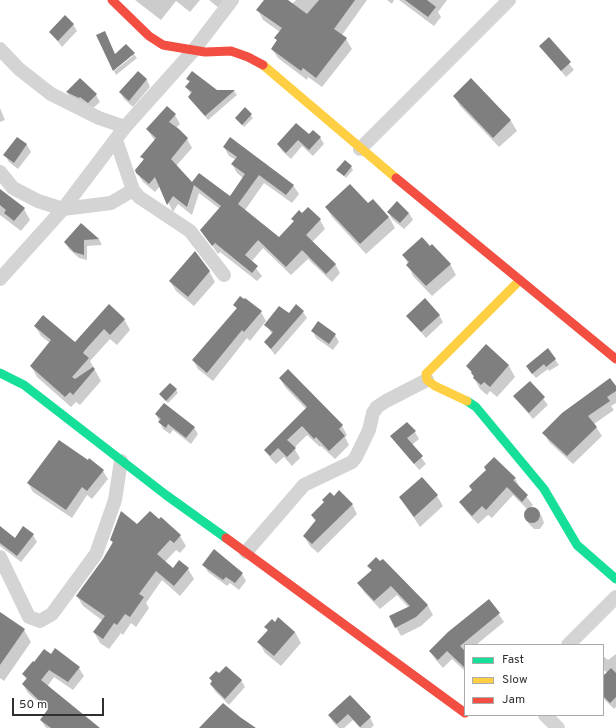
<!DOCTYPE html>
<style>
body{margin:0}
#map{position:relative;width:616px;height:728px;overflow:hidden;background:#fff;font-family:Overpass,sans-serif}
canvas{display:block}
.legend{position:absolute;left:464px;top:644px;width:140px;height:72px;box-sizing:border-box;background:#fff;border:1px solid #acacac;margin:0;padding:5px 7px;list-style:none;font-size:12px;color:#303030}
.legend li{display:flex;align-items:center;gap:8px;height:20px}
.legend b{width:20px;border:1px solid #acacac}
.scale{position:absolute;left:12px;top:698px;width:92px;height:18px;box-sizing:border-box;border:2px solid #303030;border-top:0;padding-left:5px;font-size:12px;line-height:14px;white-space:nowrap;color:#303030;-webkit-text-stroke:3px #fff;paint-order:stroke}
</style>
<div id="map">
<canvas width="616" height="728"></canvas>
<ul class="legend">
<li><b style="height:5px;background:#16e098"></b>Fast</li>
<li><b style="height:5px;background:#ffcf43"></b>Slow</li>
<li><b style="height:5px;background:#f24e42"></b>Jam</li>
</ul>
<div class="scale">50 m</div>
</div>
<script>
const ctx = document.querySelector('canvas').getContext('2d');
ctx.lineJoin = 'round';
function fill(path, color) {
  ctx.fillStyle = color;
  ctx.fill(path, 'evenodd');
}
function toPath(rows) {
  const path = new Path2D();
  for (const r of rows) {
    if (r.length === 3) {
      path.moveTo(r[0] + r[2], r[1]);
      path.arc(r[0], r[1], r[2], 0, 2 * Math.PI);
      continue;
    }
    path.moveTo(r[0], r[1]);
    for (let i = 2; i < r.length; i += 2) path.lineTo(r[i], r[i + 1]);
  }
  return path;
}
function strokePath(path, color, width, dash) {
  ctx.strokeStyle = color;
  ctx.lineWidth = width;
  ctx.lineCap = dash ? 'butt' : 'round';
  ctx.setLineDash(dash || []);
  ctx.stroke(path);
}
fill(toPath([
 [135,0,200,0,190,12,176,1,161,20],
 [209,0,227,0,220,9],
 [265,0,287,0,292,4,296,0,367,0,342,35,346,39,352,49,322,87,308,77,307,80,278,58,272,49,277,41,276,38,280,32,263,20,258,10],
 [387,0,394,0,392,4],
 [399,0,447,0,438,12,441,17,434,26],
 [73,24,77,31,62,47,50,32],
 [549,39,574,70,566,77,540,46],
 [126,45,137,58,116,75,114,71,133,56,132,55,116,55],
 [138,72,147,80,150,87,133,107,124,99,120,92],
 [187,79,217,91,234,91,237,95,208,120,189,97,191,94,186,87,190,83],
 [471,79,511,121,517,131,499,147,460,106,454,96],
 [67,92,96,95,100,102,92,109,85,103,83,105,71,99],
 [167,107,175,115,180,124,176,128,187,139,192,148,176,166,192,184,230,197,243,178,237,173,232,164,236,160,229,156,224,147,293,185,299,194,292,203,264,183,245,210,279,239,308,209,320,220,325,229,312,242,335,264,340,273,332,282,308,259,291,275,263,248,251,262,262,276,257,281,220,252,218,254,202,231,220,209,199,193,192,215,178,204,173,212,160,186,155,192,143,182,137,173,144,160,142,157,155,141,147,129],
 [0,108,5,120,0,122],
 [245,109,253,118,244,127,236,118],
 [309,136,320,137,324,144,313,156,302,146,291,159,282,151,278,144],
 [17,138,27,145,31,152,18,169,9,162,5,155],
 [351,167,353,170,346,178,338,170],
 [0,191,24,209,30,220,21,231,0,215],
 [326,207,389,217,395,228,366,254,332,217],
 [388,212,409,213,413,220,404,229,392,219],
 [81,224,99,239,102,245,87,246,87,260,79,258,69,249,65,242],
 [404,255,450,264,456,275,432,296,413,276],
 [209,271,215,282,194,306,176,291,170,281],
 [234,305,261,312,266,321,250,341,247,338,213,381,198,369,193,360,237,309],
 [109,306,124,319,130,330,117,345,110,339,90,361,101,381,80,405,76,402,71,407,37,377,31,366,50,343,41,336,35,326,75,343],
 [303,312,307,318,275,355,265,342,272,334,266,325,289,315],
 [439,315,443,322,426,338,407,316],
 [318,323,335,335,339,342,333,350,316,338,313,331],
 [486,346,509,366,515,377,497,397,490,391,487,395,480,389,468,366],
 [548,350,559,365,549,371,548,369,536,378,530,371],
 [280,378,342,426,347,435,345,437,349,445,335,459,321,446,320,447,307,435,294,448,300,458,292,466,284,457,276,464,271,459,265,450,306,409,285,387],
 [530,382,548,405,533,419,514,397],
 [616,387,616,403,611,406,614,410,594,424,602,436,573,464,549,442,544,433],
 [176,390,178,393,168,403,160,394],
 [156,414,194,427,198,434,191,444,173,430,170,434,163,429],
 [415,432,419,439,412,445,426,464,419,470,392,436],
 [88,462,103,471,108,479,92,499,87,495,72,518,33,492,28,483],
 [422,478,437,496,443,506,420,527,400,497],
 [515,478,520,488,533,505,531,507,538,510,542,517,544,523,540,529,534,529,529,524,525,517,528,510,513,495,492,518,488,515,478,524,466,511,460,502],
 [334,498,352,504,357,514,318,553,310,546,304,536,316,522,312,516],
 [159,520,180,536,186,546,180,553,176,550,165,562,173,569,188,569,194,579,180,596,162,580,146,603,149,608,136,627,131,623,123,635,121,633,109,649,100,643,94,632,103,621,83,606,77,596,104,560,113,543,111,540,137,526],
 [0,534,15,539,33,535,37,542,21,562,0,546],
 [383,560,428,606,433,615,421,626,401,636,396,627,409,608,397,595,380,609,364,592,359,583,372,571,368,566,380,563],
 [204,565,242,574,246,581,239,590,230,583,227,586,208,572],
 [489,600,504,622,476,645,465,645,465,671,452,659,443,668,435,659,430,651],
 [0,613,24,630,31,642,4,681,0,678],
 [275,623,295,632,301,643,281,666,265,653,259,642,268,631,266,627],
 [616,654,616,707,614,709,603,698,603,677,607,673,603,669,603,656,608,660],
 [52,655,79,668,84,676,73,690,54,677,47,687,96,728,46,728,41,720,48,711,28,693,23,684,27,680,23,674,35,664],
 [219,675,241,680,245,687,229,705,215,691,211,684,213,682,210,678],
 [350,696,370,718,374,725,371,728,360,728,353,720,344,728,339,728,333,722,329,715]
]), '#0003');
fill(toPath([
 [264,0,288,0,307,14,319,0,355,0,334,29,347,38,316,78,303,68,301,71,271,49,277,40,274,38,282,28,256,10],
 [405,0,427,0,436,7,428,17],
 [65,15,74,24,58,41,49,32],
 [105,31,115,54,126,44,135,53,113,71,96,35],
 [549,37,571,62,561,71,539,46],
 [138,71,147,79,129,101,119,92],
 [192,71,217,90,235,90,205,116,188,97,192,92,185,87,190,81,186,79],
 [80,78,97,94,88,103,80,97,79,98,66,92],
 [471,78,511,120,493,138,453,96],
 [167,106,176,114,169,122,179,129,188,138,171,159,192,182,199,173,230,196,245,174,231,164,237,157,223,147,230,137,294,185,286,195,259,175,238,204,279,237,294,221,291,219,299,210,302,213,308,207,321,219,306,235,336,264,326,274,302,250,286,267,258,240,245,255,258,266,252,273,215,243,212,246,200,230,221,206,194,185,187,207,173,196,167,205,155,177,149,184,136,173,135,170,144,159,140,157,156,138,146,129],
 [245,107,252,114,242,125,235,118],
 [296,123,309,134,313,130,321,137,309,150,298,140,286,153,277,144],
 [17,137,27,144,14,163,3,155],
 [345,160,352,166,344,176,336,170],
 [350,184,368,203,373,199,389,217,360,244,325,207],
 [0,189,25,208,14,221,4,213,6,210,0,205],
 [397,201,409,213,400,223,387,212],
 [81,223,99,239,84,240,84,255,74,252,64,242],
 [422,237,430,246,432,244,451,264,426,286,406,265,409,262,402,255],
 [195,251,210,271,188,297,169,281],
 [240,296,244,299,245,298,262,311,244,332,242,330,207,373,192,360,237,308,233,305],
 [425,298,440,315,421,332,406,316],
 [109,304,125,319,110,335,104,329,85,350,83,353,89,358,72,377,75,379,93,367,95,369,73,395,70,392,65,397,30,366,51,340,34,326,43,315,75,342],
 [296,304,304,311,271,349,264,342,273,332,264,325,279,306,289,313],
 [318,321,336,334,329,344,311,331],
 [486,344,509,365,490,387,484,382,481,385,473,378,474,376,471,373,472,372,466,366],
 [548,348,556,359,546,367,544,364,532,374,526,366],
 [288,369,343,425,339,429,345,436,329,451,316,437,314,439,302,426,287,440,296,448,287,457,278,448,270,456,264,450,307,407,279,378],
 [610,378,616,386,616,391,607,397,610,401,588,416,597,427,567,456,542,433,562,413],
 [530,381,545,397,529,413,513,396],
 [170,383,177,389,166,401,159,394],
 [164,403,195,427,186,438,168,424,166,428,158,422,161,419,155,414],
 [407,422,416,431,407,438,423,456,414,464,390,436],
 [59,440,88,460,89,458,104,470,87,491,82,487,66,510,27,483],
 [494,457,516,478,513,480,528,495,522,502,507,487,486,510,482,506,472,516,459,502,472,490,469,486,486,470,484,467],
 [422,477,438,495,414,517,399,497],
 [339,490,353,504,312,544,303,536,316,520,311,515,324,502,322,500,330,492,334,496],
 [532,515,8],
 [121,511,137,524,150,511,159,519,161,517,181,535,174,543,170,540,157,554,173,568,179,560,189,568,174,586,156,571,139,594,144,597,130,617,125,614,117,625,114,623,103,639,93,632,105,616,76,596,103,559,113,542,110,540],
 [0,526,15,538,23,526,34,534,17,556,0,543],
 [214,549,243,573,235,583,226,577,223,580,202,565],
 [376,557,380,561,383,559,428,605,416,617,395,628,389,616,410,606,391,586,374,601,357,583,372,570,367,566],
 [489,599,500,613,460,646,465,651,465,668,447,651,438,660,429,651,448,632],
 [0,612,25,629,0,665],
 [278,617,295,632,274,656,257,642,268,630,264,627,272,619,275,622],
 [55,648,80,667,68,682,49,670,41,680,100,728,51,728,40,720,48,709,22,684,27,678,22,674,33,661,34,662,44,649,51,654],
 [226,666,242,680,225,699,210,684,212,681,209,678,216,671,219,673],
 [611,668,616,673,616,697,610,703,603,696,603,676],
 [350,695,371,717,360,727,348,714,337,724,328,715],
 [223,703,240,717,256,728,199,728]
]), '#7f7f7f');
strokePath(toPath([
 [0,49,19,69,51,94,99,118,125,127],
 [116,140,133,190],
 [360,149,509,0],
 [0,172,13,188,38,201,63,209,111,203,133,190,139,197,190,231,224,275],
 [0,279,63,209,125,127,193,51,232,0],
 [246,552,304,485,352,462,356,457,369,430,373,413,377,407,386,401,427,380],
 [0,557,29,617,40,621,52,614,96,554,115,500,121,461],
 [568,645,616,597],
 [545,715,558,728]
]), '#d4d4d4', 14);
strokePath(toPath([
 [0,373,24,385,166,495,226,538],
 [467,401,476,407,544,489,577,545,616,579]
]), '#16e098', 9);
strokePath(toPath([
 [263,65,396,178],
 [467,401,435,386,427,380,426,374,520,280]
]), '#ffcf43', 9);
strokePath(toPath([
 [112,0,149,36,163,45,205,52,231,51,248,57,263,65],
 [396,178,616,359],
 [226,538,465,713]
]), '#f24e42', 9);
</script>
